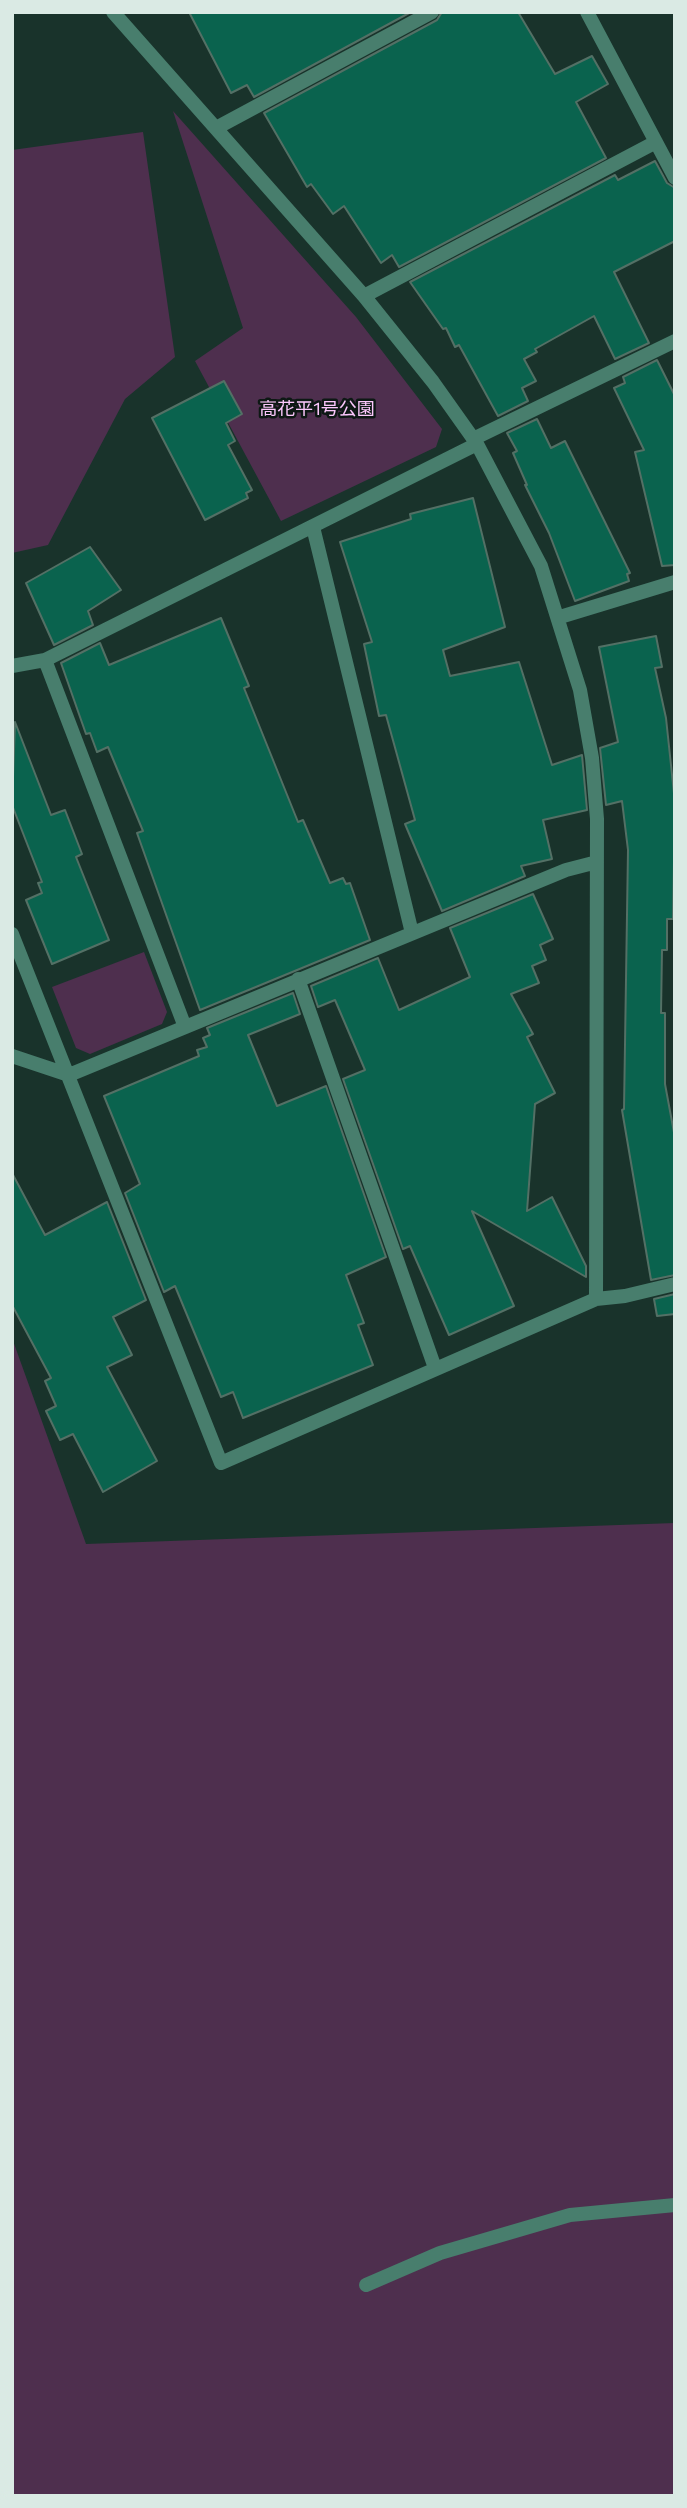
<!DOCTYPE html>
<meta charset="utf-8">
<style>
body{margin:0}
#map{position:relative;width:687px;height:2508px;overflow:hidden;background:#19332b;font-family:Commissioner,sans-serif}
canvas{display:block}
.frame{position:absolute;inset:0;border:14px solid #daeae4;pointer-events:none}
</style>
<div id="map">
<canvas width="687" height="2508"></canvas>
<div class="frame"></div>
</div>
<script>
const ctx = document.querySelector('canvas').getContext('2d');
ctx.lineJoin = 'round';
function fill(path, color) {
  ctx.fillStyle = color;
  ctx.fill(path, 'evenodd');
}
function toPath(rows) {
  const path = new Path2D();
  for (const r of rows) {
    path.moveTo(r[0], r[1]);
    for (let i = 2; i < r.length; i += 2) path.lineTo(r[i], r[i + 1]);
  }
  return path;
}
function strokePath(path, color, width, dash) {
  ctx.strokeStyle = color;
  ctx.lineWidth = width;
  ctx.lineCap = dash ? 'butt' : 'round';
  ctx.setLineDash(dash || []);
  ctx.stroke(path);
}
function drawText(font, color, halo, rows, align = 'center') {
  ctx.font = font + ' Commissioner,"Noto Sans JP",sans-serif';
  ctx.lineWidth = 5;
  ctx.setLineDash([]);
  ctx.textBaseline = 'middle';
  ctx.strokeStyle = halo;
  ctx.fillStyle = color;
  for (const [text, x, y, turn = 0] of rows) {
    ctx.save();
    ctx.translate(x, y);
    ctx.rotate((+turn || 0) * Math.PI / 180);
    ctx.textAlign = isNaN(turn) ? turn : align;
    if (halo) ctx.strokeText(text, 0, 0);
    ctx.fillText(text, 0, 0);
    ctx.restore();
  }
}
fill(toPath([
 [173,111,356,317,442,429,436,447,281,521,195,361,243,328],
 [143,132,175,357,125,399,48,545,12,553,12,150],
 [144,952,167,1012,162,1024,90,1054,76,1048,52,987],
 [12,1338,86,1544,675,1523,675,2496,12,2496]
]), '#4e2f4e');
const building = toPath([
 [189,12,411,12,254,97,247,85,231,93,189,12],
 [442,12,518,12,555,74,592,56,608,84,576,102,606,158,399,267,392,255,381,263,344,206,333,214,311,184,307,187,264,113,437,20,442,12],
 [655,161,667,183,675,188,675,241,614,272,649,343,615,359,594,316,535,349,537,352,524,359,536,381,522,388,528,401,498,416,459,345,455,347,446,328,443,329,410,282,615,175,618,180,655,161],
 [657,360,675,396,675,565,662,566,635,452,644,450,614,388,625,383,623,377,657,360],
 [224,381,242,414,226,423,235,441,228,445,252,490,246,493,248,498,205,520,152,418,224,381],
 [537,419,551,448,565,441,630,573,627,574,629,581,575,601,549,533,525,485,527,485,513,453,517,451,507,433,537,419],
 [473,498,505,627,443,650,450,676,519,662,552,765,582,755,587,810,543,820,552,859,521,866,525,876,442,911,405,824,415,820,386,715,379,716,364,644,372,642,340,542,411,519,410,514,473,498],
 [90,547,121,590,88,611,93,625,54,645,26,583,90,547],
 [221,618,249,686,244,688,298,822,303,820,330,883,343,878,346,884,350,883,370,940,200,1010,137,833,143,831,108,747,97,752,90,733,86,734,61,663,100,643,109,665,221,618],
 [656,636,662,667,655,668,666,718,675,803,673,919,667,919,667,950,662,950,661,1013,665,1013,665,1084,675,1138,675,1275,651,1280,622,1110,624,1109,628,850,622,801,606,805,600,748,618,742,599,647,656,636],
 [15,722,51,815,65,810,82,854,76,857,109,940,52,964,26,900,42,893,38,883,42,882,12,805,15,722],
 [533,894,553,939,540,945,546,960,532,966,539,983,511,994,533,1034,527,1037,555,1093,535,1104,527,1211,552,1197,586,1266,586,1277,472,1211,514,1306,449,1335,410,1246,403,1249,343,1079,365,1070,335,1000,318,1007,311,986,378,958,399,1010,470,977,450,928,533,894],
 [293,993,300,1014,248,1035,277,1106,326,1086,386,1257,346,1275,364,1323,358,1325,373,1365,243,1418,233,1392,221,1397,175,1286,164,1292,125,1193,140,1184,104,1096,199,1056,197,1050,207,1047,203,1038,210,1035,207,1028,293,993],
 [12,1173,45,1235,107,1202,146,1300,113,1317,132,1355,107,1367,157,1461,103,1492,73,1434,60,1440,46,1411,56,1406,45,1381,51,1378,12,1305,12,1173],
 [675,1294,675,1314,657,1316,654,1299,675,1294]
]);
fill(building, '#0a634e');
strokePath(building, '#537065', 2);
strokePath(toPath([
 [113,12,364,296,433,382,477,444,541,566,580,690,592,758,597,819,596,1299],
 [587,12,675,178],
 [218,127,432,12],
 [364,296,656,142],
 [473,439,675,341],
 [313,527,412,933],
 [560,617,675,582],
 [45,660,185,1027],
 [12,666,45,660,477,444],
 [12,934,221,1463,596,1299,625,1296,675,1284],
 [298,979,435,1368],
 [12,1056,69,1075,566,870,597,862],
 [366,2285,440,2253,570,2215,675,2205]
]), '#487e6d', 14);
drawText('18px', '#fcc7fc', '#0d1814', [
 ["高花平1号公園",317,409]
]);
</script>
